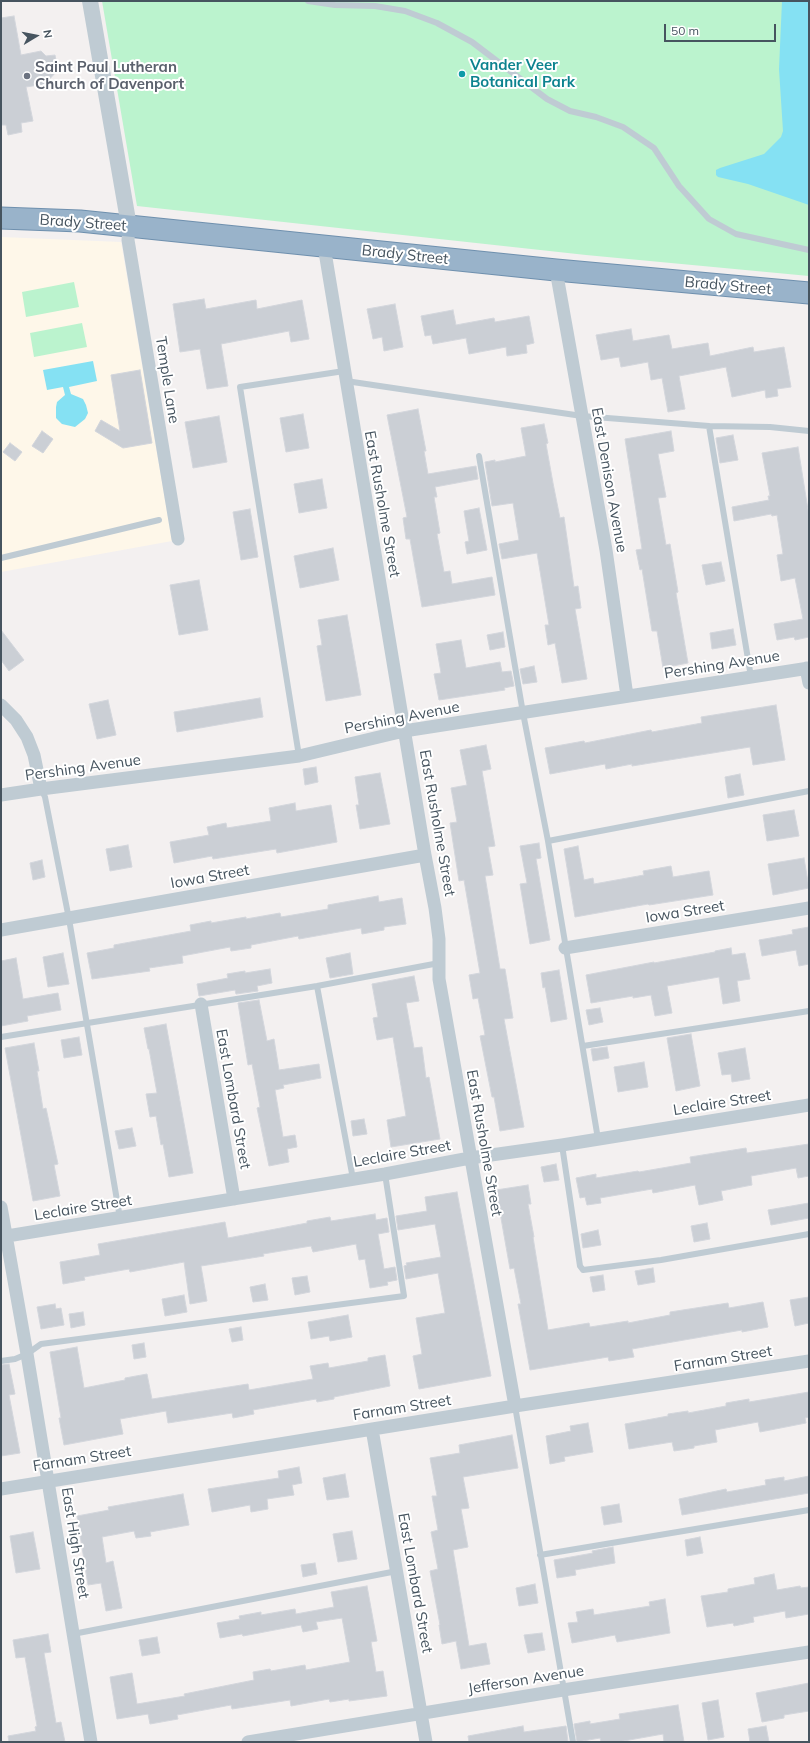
<!DOCTYPE html>
<style>
body{margin:0}
#map{position:relative;width:810px;height:1743px;overflow:hidden;background:#f3f0f0;font-family:Mulish,sans-serif}
canvas{display:block}
.frame{position:absolute;inset:0;border:2px solid #46545f;pointer-events:none}
.north{position:absolute;left:16px;top:16px;width:40px;height:40px;-webkit-text-stroke:3px #fff;paint-order:stroke;rotate:80deg;font-size:11px;font-weight:700;line-height:16px;text-align:center;color:#46545f}
.north::after{content:'';display:block;margin:auto;width:14px;height:18px;background:#46545f;clip-path:polygon(50% 0,100% 100%,50% 72%,0 100%)}
.scale{position:absolute;left:664px;top:24px;width:112px;height:18px;box-sizing:border-box;border:2px solid #46545f;border-top:0;padding-left:5px;font-size:12px;line-height:14px;white-space:nowrap;color:#46545f;-webkit-text-stroke:3px #fff;paint-order:stroke}
</style>
<div id="map">
<canvas width="810" height="1743"></canvas>
<div class="frame"></div>
<div class="north">N</div>
<div class="scale">50 m</div>
</div>
<script>
const ctx = document.querySelector('canvas').getContext('2d');
ctx.lineJoin = 'round';
function fill(path, color) {
  ctx.fillStyle = color;
  ctx.fill(path, 'evenodd');
}
function toPath(rows) {
  const path = new Path2D();
  for (const r of rows) {
    path.moveTo(r[0], r[1]);
    for (let i = 2; i < r.length; i += 2) path.lineTo(r[i], r[i + 1]);
  }
  return path;
}
function strokePath(path, color, width, dash) {
  ctx.strokeStyle = color;
  ctx.lineWidth = width;
  ctx.lineCap = dash ? 'butt' : 'round';
  ctx.setLineDash(dash || []);
  ctx.stroke(path);
}
function drawText(font, color, halo, rows, align = 'center') {
  ctx.font = font + ' Mulish,sans-serif';
  ctx.lineWidth = 4;
  ctx.setLineDash([]);
  ctx.textBaseline = 'middle';
  ctx.strokeStyle = halo;
  ctx.fillStyle = color;
  for (const [text, x, y, turn = 0] of rows) {
    ctx.save();
    ctx.translate(x, y);
    ctx.rotate((+turn || 0) * Math.PI / 180);
    ctx.textAlign = isNaN(turn) ? turn : align;
    if (halo) ctx.strokeText(text, 0, 0);
    ctx.fillText(text, 0, 0);
    ctx.restore();
  }
}
fill(toPath([
 [1,237,121,242,172,541,1,572]
]), '#fef7e9');
fill(toPath([
 [102,1,809,1,809,276,586,255,137,206],
 [74,282,79,307,26,317,22,292],
 [82,323,87,347,34,357,30,333]
]), '#bbf3ce');
fill(toPath([
 [782,1,809,1,809,205,748,184,718,177,716,175,716,170,720,168,764,154,781,137,783,131,779,69],
 [93,361,97,381,69,387,71,394,83,399,86,405,88,413,85,419,75,427,62,424,56,418,56,407,57,402,65,395,63,387,47,390,43,370]
]), '#85e1f3');
const building = toPath([
 [14,16,21,55,41,51,46,56,55,55,58,70,45,84,26,87,33,121,21,123,22,132,8,135,6,125,1,125,1,18,14,16],
 [204,299,206,309,256,300,257,309,302,300,309,339,291,342,289,331,221,344,228,386,207,389,200,349,180,352,173,304,204,299],
 [395,304,403,347,384,351,382,337,373,339,367,309,395,304],
 [453,310,456,325,494,318,495,322,529,316,534,343,526,345,527,353,507,356,506,347,469,354,466,338,433,344,431,335,425,336,421,316,453,310],
 [631,329,633,341,669,335,672,349,708,343,710,356,753,347,754,352,784,347,791,387,777,389,778,396,766,398,765,390,732,397,726,367,679,376,685,409,668,412,662,378,651,380,648,362,621,367,619,357,601,360,596,335,631,329],
 [140,370,152,443,123,448,95,431,101,420,120,431,111,375,140,370],
 [418,409,426,451,424,451,428,474,476,466,478,479,435,487,437,497,434,497,440,533,437,534,444,572,450,571,452,584,492,577,495,595,422,607,410,539,406,539,403,518,407,517,387,415,418,409],
 [303,414,309,448,286,452,280,418,303,414],
 [219,416,227,462,193,468,185,422,219,416],
 [544,424,548,443,546,444,553,483,560,518,564,517,574,587,578,586,581,608,575,609,587,679,562,683,555,643,548,645,545,625,549,625,537,553,502,559,499,544,519,540,513,503,492,506,485,462,495,460,495,462,526,456,521,428,544,424],
 [42,431,53,439,43,453,32,446,42,431],
 [671,431,674,451,658,454,666,497,658,498,666,545,670,544,678,592,676,593,688,663,663,668,657,631,652,631,642,569,640,570,636,550,642,549,625,439,671,431],
 [733,435,738,460,720,463,716,438,733,435],
 [10,443,22,452,15,461,3,452,10,443],
 [798,447,809,516,809,637,795,640,794,637,777,640,774,624,803,619,795,578,781,581,777,555,783,554,777,515,772,516,771,514,734,521,732,507,769,500,768,496,770,496,762,453,798,447],
 [322,479,327,508,299,513,294,484,322,479],
 [479,508,487,550,467,554,465,542,469,541,464,511,479,508],
 [250,509,258,557,241,560,233,512,250,509],
 [333,548,339,580,300,588,294,556,333,548],
 [721,562,725,581,706,585,702,565,721,562],
 [199,580,208,630,179,635,170,585,199,580],
 [347,615,361,695,326,701,317,646,322,645,318,620,347,615],
 [733,629,736,645,712,649,710,633,733,629],
 [1,630,24,660,9,671,1,660,1,630],
 [503,632,505,647,490,650,487,635,503,632],
 [461,640,466,668,500,662,502,672,511,671,514,686,504,688,505,690,439,700,434,674,441,673,436,644,461,640],
 [534,666,537,682,523,684,520,669,534,666],
 [260,698,263,717,177,732,174,712,260,698],
 [108,700,116,735,97,739,89,704,108,700],
 [776,705,785,760,753,765,750,747,632,766,632,764,606,769,605,764,550,774,545,748,584,741,585,743,651,730,652,732,702,723,701,717,776,705],
 [486,745,491,769,482,771,495,846,488,847,493,875,485,876,500,969,505,969,513,1018,504,1019,524,1127,500,1131,494,1097,492,1097,480,1036,485,1035,478,998,473,999,469,975,480,973,464,880,459,881,450,823,457,822,451,788,467,785,460,750,486,745],
 [316,767,318,782,305,785,303,769,316,767],
 [380,773,390,824,360,829,356,805,359,805,355,777,380,773],
 [740,774,744,795,728,798,725,777,740,774],
 [295,803,296,811,331,805,337,842,277,853,276,849,213,859,212,856,174,863,170,842,209,835,207,827,226,823,227,828,271,821,269,808,295,803],
 [794,810,799,836,767,841,763,815,794,810],
 [539,843,541,858,536,859,550,940,530,944,520,884,527,883,520,846,539,843],
 [128,845,132,867,110,871,106,849,128,845],
 [578,846,584,880,593,878,594,884,644,875,643,871,671,866,673,877,709,871,713,895,649,905,648,904,575,917,564,849,578,846],
 [804,858,809,888,773,895,768,864,804,858],
 [42,860,45,877,33,880,30,863,42,860],
 [378,896,379,902,402,898,406,924,384,927,384,930,362,934,361,928,299,939,298,936,251,945,251,948,231,951,230,947,182,956,183,963,149,968,150,971,92,979,87,953,114,948,114,945,191,931,190,925,211,921,211,923,246,917,246,919,280,913,281,917,328,909,328,905,378,896],
 [809,927,809,964,799,966,796,950,762,956,759,940,793,934,792,930,809,927],
 [731,948,732,955,745,953,750,979,737,981,740,1001,723,1004,719,977,667,986,672,1013,655,1016,651,995,633,998,633,996,591,1003,586,975,654,962,654,963,715,952,715,951,731,948],
 [63,953,69,984,48,987,43,957,63,953],
 [350,953,353,974,330,978,326,958,350,953],
 [16,958,23,999,58,993,61,1010,27,1016,28,1021,1,1026,1,961,16,958],
 [270,969,272,983,257,986,258,991,236,994,235,990,199,996,197,984,228,978,227,974,245,971,245,973,270,969],
 [559,970,567,1019,551,1022,545,987,543,988,541,973,559,970],
 [414,976,419,1001,406,1003,414,1048,422,1047,426,1078,429,1077,440,1139,391,1147,387,1120,406,1116,393,1037,377,1040,373,1018,378,1017,372,984,414,976],
 [259,1000,267,1041,274,1039,279,1070,319,1064,321,1078,283,1085,284,1088,275,1090,283,1137,295,1135,297,1147,287,1149,289,1162,269,1166,257,1108,260,1107,252,1064,248,1065,238,1003,259,1000],
 [600,1008,603,1022,589,1025,586,1010,600,1008],
 [166,1024,193,1173,169,1177,163,1144,161,1145,156,1116,150,1117,146,1094,157,1093,149,1049,148,1049,144,1028,166,1024],
 [691,1034,700,1086,676,1091,667,1038,691,1034],
 [79,1037,82,1055,64,1058,61,1040,79,1037],
 [34,1043,39,1071,37,1071,43,1109,46,1108,58,1164,54,1165,60,1196,33,1201,5,1048,34,1043],
 [607,1047,609,1058,593,1061,591,1049,607,1047],
 [745,1048,750,1079,732,1082,731,1074,722,1075,718,1053,745,1048],
 [644,1062,648,1087,618,1092,614,1067,644,1062],
 [364,1119,367,1134,353,1136,351,1121,364,1119],
 [132,1128,136,1146,119,1149,115,1131,132,1128],
 [809,1144,809,1176,798,1178,796,1168,751,1176,752,1185,721,1191,723,1200,699,1205,695,1185,653,1193,652,1189,600,1198,601,1203,587,1205,585,1197,580,1198,576,1178,596,1174,596,1178,638,1171,639,1172,691,1163,690,1157,746,1148,747,1153,809,1144],
 [556,1164,559,1180,544,1182,541,1167,556,1164],
 [528,1185,531,1204,528,1204,534,1237,533,1237,548,1330,589,1323,590,1327,628,1321,628,1323,670,1315,670,1312,728,1303,729,1308,763,1302,768,1327,742,1332,742,1330,632,1349,634,1357,609,1361,608,1357,530,1370,518,1304,521,1304,514,1268,510,1269,496,1190,528,1185],
 [457,1192,491,1376,419,1389,413,1356,422,1354,416,1318,445,1313,438,1273,406,1279,404,1266,407,1265,406,1263,441,1257,435,1224,398,1230,396,1216,427,1211,425,1197,457,1192],
 [809,1203,809,1218,771,1225,768,1210,809,1203],
 [375,1214,376,1220,387,1218,389,1232,378,1234,384,1269,395,1267,397,1280,387,1282,388,1285,370,1288,365,1259,359,1260,356,1244,313,1252,311,1246,263,1254,264,1256,201,1266,207,1301,190,1304,184,1262,130,1272,129,1269,84,1277,85,1280,63,1284,60,1262,100,1255,98,1244,225,1222,228,1238,307,1223,307,1221,330,1217,331,1221,375,1214],
 [707,1223,710,1239,694,1242,691,1226,707,1223],
 [598,1230,601,1245,583,1248,581,1234,598,1230],
 [653,1268,655,1282,638,1285,635,1271,653,1268],
 [603,1275,605,1290,593,1292,590,1277,603,1275],
 [307,1276,310,1292,295,1295,292,1278,307,1276],
 [265,1284,268,1300,253,1302,250,1287,265,1284],
 [184,1295,187,1312,165,1316,162,1299,184,1295],
 [809,1297,809,1323,795,1326,790,1300,809,1297],
 [55,1304,56,1309,61,1308,64,1325,41,1329,37,1307,55,1304],
 [83,1312,85,1325,71,1328,69,1314,83,1312],
 [348,1315,352,1337,330,1341,329,1336,311,1339,308,1322,348,1315],
 [241,1327,243,1340,232,1342,229,1329,241,1327],
 [144,1343,146,1357,134,1359,132,1345,144,1343],
 [77,1347,84,1388,125,1380,125,1378,147,1374,152,1399,248,1384,249,1390,313,1379,310,1366,328,1363,329,1368,368,1361,368,1358,385,1355,390,1386,334,1397,334,1399,317,1402,316,1399,253,1410,254,1414,233,1418,232,1413,168,1423,166,1411,120,1419,123,1434,64,1445,59,1418,61,1418,50,1352,77,1347],
 [9,1364,15,1394,9,1395,20,1453,1,1456,1,1365,9,1364],
 [809,1392,809,1417,805,1418,806,1423,760,1432,758,1422,715,1430,717,1442,694,1446,694,1448,674,1451,672,1442,629,1449,625,1424,668,1416,668,1414,688,1411,688,1413,726,1406,726,1403,749,1399,749,1402,809,1392],
 [588,1423,593,1452,564,1457,565,1461,550,1464,546,1436,571,1431,570,1426,588,1423],
 [512,1435,518,1468,463,1477,469,1508,461,1509,468,1547,453,1550,469,1646,486,1643,490,1664,461,1669,456,1641,442,1644,439,1625,440,1625,430,1571,438,1569,431,1532,438,1530,432,1496,437,1496,430,1458,460,1453,459,1445,512,1435],
 [299,1467,302,1483,292,1485,294,1495,267,1499,268,1509,251,1512,250,1505,212,1512,208,1489,279,1478,278,1471,299,1467],
 [345,1474,349,1497,327,1500,323,1478,345,1474],
 [809,1476,809,1493,682,1515,679,1499,726,1489,727,1492,766,1485,765,1480,784,1477,784,1481,809,1476],
 [183,1494,189,1525,150,1532,151,1536,136,1538,134,1531,102,1537,106,1563,113,1561,122,1608,106,1611,101,1583,88,1585,77,1516,109,1510,108,1507,183,1494],
 [619,1504,622,1522,604,1525,601,1507,619,1504],
 [352,1531,357,1559,338,1562,333,1534,352,1531],
 [33,1532,40,1569,16,1573,10,1536,33,1532],
 [700,1537,703,1553,687,1556,685,1540,700,1537],
 [613,1547,615,1563,575,1570,576,1575,557,1578,554,1560,593,1553,592,1551,613,1547],
 [315,1563,317,1574,303,1577,301,1565,315,1563],
 [774,1574,777,1590,800,1586,801,1588,809,1587,809,1614,786,1618,785,1611,753,1617,754,1622,734,1626,733,1623,707,1627,701,1596,728,1592,728,1589,755,1584,754,1578,774,1574],
 [535,1584,538,1603,519,1606,516,1588,535,1584],
 [367,1586,377,1641,371,1642,376,1672,383,1671,387,1696,349,1701,349,1699,330,1702,329,1699,291,1706,290,1700,232,1709,231,1705,177,1715,178,1719,150,1724,148,1714,117,1719,110,1677,132,1673,137,1704,185,1696,184,1694,254,1680,253,1672,270,1669,271,1671,305,1665,306,1670,350,1662,342,1618,316,1622,318,1629,303,1632,301,1625,243,1636,242,1634,220,1638,217,1623,240,1619,239,1616,261,1612,261,1615,295,1609,296,1614,334,1607,331,1592,367,1586],
 [665,1599,670,1633,617,1642,615,1635,572,1643,568,1623,578,1622,576,1612,593,1609,594,1615,650,1606,649,1602,665,1599],
 [542,1633,545,1650,528,1653,524,1635,542,1633],
 [48,1634,51,1652,44,1653,56,1723,61,1722,65,1742,9,1742,8,1736,36,1731,35,1727,37,1726,25,1657,16,1658,13,1640,48,1634],
 [157,1637,160,1653,142,1656,139,1640,157,1637],
 [809,1683,809,1711,784,1715,784,1718,762,1722,756,1693,809,1683],
 [718,1700,724,1737,708,1740,702,1703,718,1700],
 [678,1705,684,1742,664,1742,663,1734,618,1742,601,1742,600,1738,577,1742,574,1724,590,1721,590,1724,620,1719,619,1714,678,1705],
 [523,1726,524,1732,566,1726,568,1742,469,1742,468,1736,523,1726],
 [766,1726,769,1742,750,1742,748,1729,766,1726]
]);
fill(building, '#cbcfd5');
strokePath(building, '#d3d6dc', 1);
const trunk = toPath([
 [1,218,80,221,556,270,809,293]
]);
strokePath(trunk, '#6f90ae', 23);
strokePath(toPath([
 [308,1,335,5,375,6,405,11,437,23,472,42,547,99,570,111,596,117,623,127,654,148,679,186,709,219,736,234,809,250],
 [346,381,582,416,709,426],
 [479,456,523,713,548,841,598,1139],
 [1,558,159,520],
 [751,677,709,426,770,427,809,431],
 [299,756,240,387,344,371],
 [41,789,45,797,69,919,120,1218],
 [548,841,809,791],
 [317,986,353,1179],
 [1,1037,317,986,439,963],
 [583,1046,809,1011],
 [562,1145,580,1266,583,1270,661,1260,809,1234],
 [1,1361,15,1359,27,1354,41,1344,404,1296,385,1174],
 [515,1406,573,1742],
 [540,1555,809,1510],
 [73,1634,397,1571]
]), '#bfcbd3', 6);
strokePath(toPath([
 [129,226,128,240,178,539],
 [324,246,425,855,435,908,439,939,439,979,515,1406],
 [556,270,606,550,627,696],
 [806,668,809,683],
 [1,705,16,720,27,737,34,755,41,789],
 [1,795,41,789,299,756,404,731,809,668],
 [1,930,425,855],
 [565,948,809,908],
 [201,1004,234,1199],
 [1,1207,27,1354,91,1742],
 [1,1237,385,1174,470,1158,562,1145,809,1105],
 [372,1429,426,1742],
 [1,1489,515,1406,809,1361],
 [248,1742,563,1690,809,1652]
]), '#bfcbd3', 13);
strokePath(toPath([
 [90,1,129,226]
]), '#bfcbd3', 16);
strokePath(trunk, '#99b3ca', 21);
for (const [x, y, r, color] of [
 [462,74,4,"#0f9aa8"],
 [27,76,4,"#6b7280"]
]) {
  const dot = new Path2D();
  dot.arc(x, y, r, 0, 2 * Math.PI);
  ctx.fillStyle = color;
  ctx.fill(dot);
  strokePath(dot, '#fff', 1.5);
}
drawText('bold 15px', '#0d838f', '#fff', [
 ["Vander Veer",470,65],
 ["Botanical Park",470,82]
], 'left');
drawText('bold 15px', '#5b616d', '#fff', [
 ["Saint Paul Lutheran",35,67],
 ["Church of Davenport",35,84]
], 'left');
drawText('15px', '#46545f', '#fff', [
 ["Brady Street",83,223,4],
 ["Brady Street",405,255,6],
 ["Brady Street",728,286,5],
 ["Temple Lane",167,380,81],
 ["East Denison Avenue",609,480,80],
 ["East Rusholme Street",382,504,80],
 ["Pershing Avenue",722,665,-9],
 ["Pershing Avenue",402,718,-11],
 ["Pershing Avenue",83,768,-8],
 ["East Rusholme Street",437,823,80],
 ["Iowa Street",210,877,-10],
 ["Iowa Street",685,912,-9],
 ["East Lombard Street",233,1099,80],
 ["Leclaire Street",722,1103,-9],
 ["East Rusholme Street",484,1143,80],
 ["Leclaire Street",402,1154,-10],
 ["Leclaire Street",83,1208,-9],
 ["Farnam Street",723,1359,-9],
 ["Farnam Street",402,1408,-9],
 ["Farnam Street",82,1459,-9],
 ["East High Street",75,1543,81],
 ["East Lombard Street",415,1583,80],
 ["Jefferson Avenue",526,1680,-9]
]);
</script>
